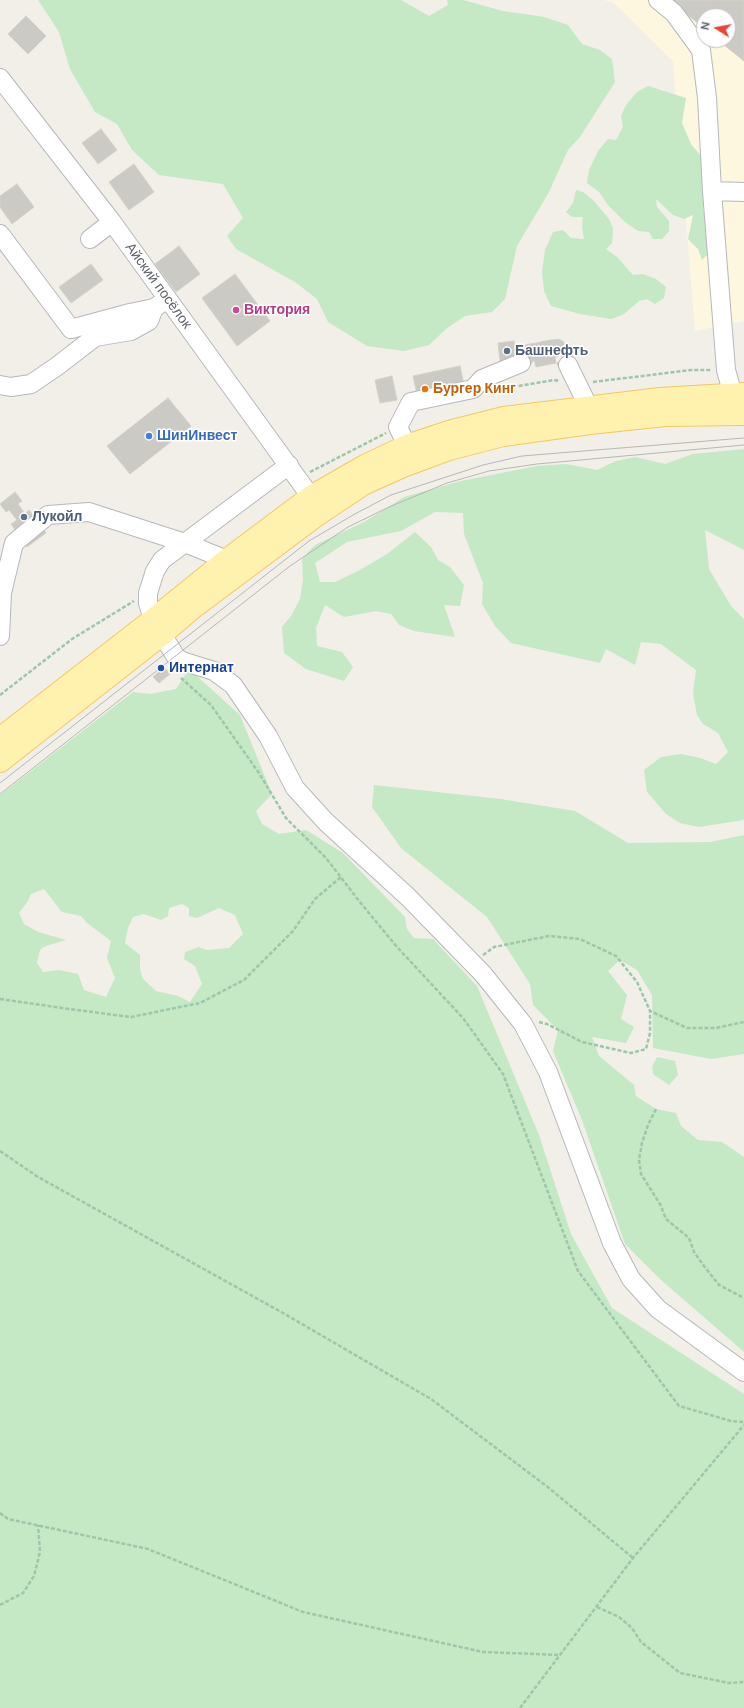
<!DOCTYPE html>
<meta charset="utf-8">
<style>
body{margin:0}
#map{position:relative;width:744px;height:1708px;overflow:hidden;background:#f1efe8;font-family:"DM Sans",sans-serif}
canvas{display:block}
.north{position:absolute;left:696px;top:8px;width:40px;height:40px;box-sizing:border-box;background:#fff;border:1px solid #bfc1c3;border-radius:50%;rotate:281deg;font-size:11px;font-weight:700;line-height:16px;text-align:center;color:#5f6368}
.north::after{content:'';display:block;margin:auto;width:14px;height:18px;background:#ea4335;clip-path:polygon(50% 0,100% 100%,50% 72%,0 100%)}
</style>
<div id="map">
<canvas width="744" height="1708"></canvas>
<div class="north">N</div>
</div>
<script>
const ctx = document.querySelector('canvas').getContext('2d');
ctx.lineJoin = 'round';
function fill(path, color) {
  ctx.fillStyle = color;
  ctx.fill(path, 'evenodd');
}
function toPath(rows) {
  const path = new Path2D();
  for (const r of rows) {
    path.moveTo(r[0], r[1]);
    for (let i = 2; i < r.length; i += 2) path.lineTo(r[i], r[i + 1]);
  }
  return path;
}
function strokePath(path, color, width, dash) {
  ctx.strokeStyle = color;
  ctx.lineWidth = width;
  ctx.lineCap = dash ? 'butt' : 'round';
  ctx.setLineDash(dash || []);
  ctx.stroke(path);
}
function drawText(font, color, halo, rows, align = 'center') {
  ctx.font = font + ' "DM Sans",sans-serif';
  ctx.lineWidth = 3;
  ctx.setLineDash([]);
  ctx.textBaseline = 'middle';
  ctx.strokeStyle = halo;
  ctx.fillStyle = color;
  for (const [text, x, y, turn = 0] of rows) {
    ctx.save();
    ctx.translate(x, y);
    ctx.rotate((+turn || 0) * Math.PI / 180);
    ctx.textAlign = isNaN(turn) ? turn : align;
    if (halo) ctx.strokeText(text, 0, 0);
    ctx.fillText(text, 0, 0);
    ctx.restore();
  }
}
fill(toPath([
 [603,0,744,0,744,321,695,331,673,61,613,2],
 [704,16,728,16,728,40,704,40]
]), '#fef7e0');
fill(toPath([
 [38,0,401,0,429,16,448,5,447,0,463,0,503,11,544,17,568,25,582,44,600,50,612,59,615,82,580,137,568,150,549,192,517,246,505,299,492,312,465,316,446,329,429,345,404,351,367,346,328,322,317,299,295,282,236,249,227,236,243,218,223,184,159,175,132,150,117,124,95,112,70,69,59,32],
 [648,86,686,98,682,123,691,144,711,168,708,192,703,210,708,218,710,252,702,260,698,249,688,239,693,215,684,219,673,215,656,199,657,207,669,221,669,231,662,239,653,239,649,232,638,231,625,222,608,205,599,192,587,183,589,170,598,151,608,139,616,140,623,127,621,116,626,105,637,92],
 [576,190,583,192,594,201,609,219,613,229,612,243,606,249,617,257,633,275,643,274,656,279,666,287,664,298,655,304,647,299,639,301,624,314,611,319,580,314,551,306,544,291,542,272,545,250,553,232,563,230,571,238,584,239,582,227,583,217,572,217,566,212,573,203],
 [744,449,744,550,705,530,709,569,731,606,744,619,744,820,699,827,680,823,666,814,647,792,644,770,661,757,681,754,700,758,716,764,728,752,718,733,703,724,697,715,693,693,696,670,661,644,641,642,635,665,606,649,600,663,511,643,495,626,482,604,483,583,464,534,463,513,435,512,401,531,347,542,315,563,320,582,335,582,360,570,387,554,415,532,431,547,438,560,450,567,464,585,460,606,444,605,455,637,414,631,399,625,391,614,376,611,344,617,325,605,316,628,317,646,342,652,353,667,344,681,306,669,284,653,282,627,291,616,300,599,303,580,302,559,315,545,364,522,404,497,461,481,537,466,566,464,597,470,616,461,635,457,665,464,693,454],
 [189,669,240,715,272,794,256,811,262,824,279,834,306,830,343,853,405,917,407,929,414,938,433,939,477,986,539,1135,571,1234,612,1308,744,1394,744,1708,0,1708,0,795,133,692,150,694,176,689],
 [44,889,62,912,81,916,87,923,111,941,107,958,115,978,106,997,84,990,78,974,59,970,43,972,37,963,40,950,43,947,66,940,38,932,24,924,19,913,28,901,31,894],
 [182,904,189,908,189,916,197,918,219,908,235,915,243,934,229,948,207,950,199,947,185,952,184,959,195,966,202,984,190,1002,178,996,156,991,143,979,140,970,140,955,125,943,128,928,133,917,144,914,161,920,168,916,169,908],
 [374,785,500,799,575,811,628,843,710,842,744,835,744,1054,711,1059,653,1048,652,995,637,970,620,960,608,971,627,995,621,1019,634,1027,626,1043,592,1037,599,1056,634,1085,636,1096,656,1109,676,1113,681,1126,698,1140,722,1142,744,1157,744,1352,660,1279,625,1244,582,1120,553,1051,558,1030,533,1005,530,984,487,917,401,848,372,807],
 [657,1057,675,1061,678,1075,669,1085,653,1074,652,1067]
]), '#c5e8c5');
const building = toPath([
 [669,0,744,0,744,61,718,40,728,40,728,16,704,16,704,28,669,0],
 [26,16,46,36,28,54,8,34,26,16],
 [101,129,117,150,98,164,82,143,101,129],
 [134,164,154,192,129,210,109,182,134,164],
 [17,184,34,207,12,224,0,207,0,196,17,184],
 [179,246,200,274,176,292,155,264,179,246],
 [91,264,103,280,71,303,59,287,91,264],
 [235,274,270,321,237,346,202,298,235,274],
 [552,340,556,363,536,367,531,344,552,340],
 [514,341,516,359,500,361,498,343,514,341],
 [460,366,464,385,417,394,413,376,460,366],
 [392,376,397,400,380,403,375,380,392,376],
 [168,398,191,426,130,474,107,446,168,398],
 [15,492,22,501,18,504,25,514,29,510,46,533,27,547,11,524,17,520,9,510,6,512,0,504,15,492],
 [164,667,170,674,159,683,153,677,164,667]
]);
fill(building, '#cccac5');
strokePath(building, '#d6d1c6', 1);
strokePath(toPath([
 [521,363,528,353,557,348,568,365]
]), '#ccccc8', 18, [18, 9]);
const minor = toPath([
 [658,0,674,13,701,50,707,98,712,191],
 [0,78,112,222,311,497],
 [0,234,71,329,130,313,154,308],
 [90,239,112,222],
 [568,365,589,408],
 [0,385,11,387,31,384,56,367,95,337,131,331,149,321,154,308,160,304],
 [733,395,726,370,712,191,744,192],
 [407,446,398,427,411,402,473,389,482,379,521,363],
 [289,465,162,560,155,571,148,593,148,603,153,620,176,657,182,661,214,671,233,685,268,736,295,788,326,822,408,897,483,974,523,1024,548,1072,612,1243,631,1279,658,1309,744,1372],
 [0,636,2,593,14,543,48,515,89,512,185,543,227,560]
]);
const major = toPath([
 [0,739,153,620,227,560,311,497,365,466,407,446,449,432,504,418,660,399,744,394],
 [0,761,162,634,191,609,318,514,363,484,403,466,449,449,503,435,590,423,665,415,744,414]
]);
strokePath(minor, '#b5b8bc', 20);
strokePath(major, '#f2c960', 24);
strokePath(toPath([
 [593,382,691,370,712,370],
 [501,389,554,380,559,381],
 [310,472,386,433],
 [181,678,211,705,259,773,286,818,326,858,359,901,397,947,463,1018,503,1074,578,1271,652,1370,679,1406,731,1421,744,1422],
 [0,695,72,639,134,601],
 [483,955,494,947,549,936,580,939,616,956,637,982,650,1011,687,1028,716,1028,744,1022],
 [0,999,69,1009,131,1017,200,1003,244,980,293,931,315,899,341,877],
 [539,1022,547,1024,582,1042,631,1053,646,1049,650,1033,650,1011],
 [656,1109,648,1125,642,1143,639,1160,641,1174,660,1204,666,1219,689,1238,694,1252,704,1266,719,1285,744,1298],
 [0,1151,38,1177,283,1313,431,1399,549,1488,633,1558],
 [0,1513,8,1519,148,1549,303,1612,483,1652,560,1655],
 [0,1605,23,1593,34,1576,40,1552,38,1525],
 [597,1607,619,1617,632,1628,641,1642,680,1673,729,1683,744,1682],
 [520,1708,633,1558,744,1425]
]), '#9cc7a9', 2.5, [4, 2]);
strokePath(minor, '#fff', 18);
strokePath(major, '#fff2af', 22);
strokePath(toPath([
 [0,783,309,541,353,515,391,495,483,465,522,456,744,438],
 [0,794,290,566,348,527,389,507,447,483,489,471,537,464,744,445]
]), '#b6b7b8', 1);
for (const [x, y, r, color] of [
 [236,310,4,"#d1479c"],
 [507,351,4,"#5c6f8a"],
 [425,389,4,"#e8710a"],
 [149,436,4,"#3f7fe0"],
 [24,517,4,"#5c6f8a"],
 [161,668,4,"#1a4fb4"]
]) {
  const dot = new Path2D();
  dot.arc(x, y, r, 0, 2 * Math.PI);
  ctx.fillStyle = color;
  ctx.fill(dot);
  strokePath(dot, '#fff', 1.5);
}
drawText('14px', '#5f6368', '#fff', [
 ["Айский посёлок",158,286,54]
]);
drawText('bold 14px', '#b23c85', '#fff', [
 ["Виктория",244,310]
], 'left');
drawText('bold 14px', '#4e5e75', '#fff', [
 ["Башнефть",515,351],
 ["Лукойл",32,517]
], 'left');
drawText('bold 14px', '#c56008', '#fff', [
 ["Бургер Кинг",433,389]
], 'left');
drawText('bold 14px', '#366cbe', '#fff', [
 ["ШинИнвест",157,436]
], 'left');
drawText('bold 14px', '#164399', '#fff', [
 ["Интернат",169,668]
], 'left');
</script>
